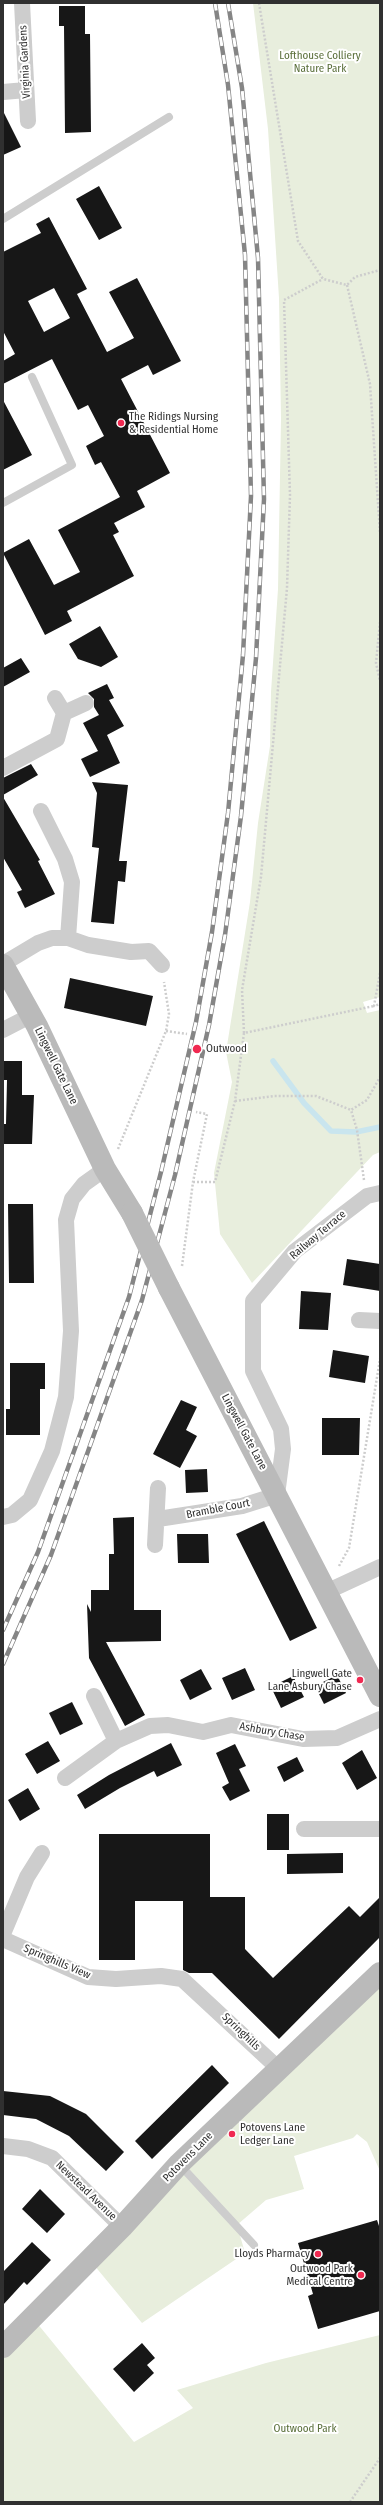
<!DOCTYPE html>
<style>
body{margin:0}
#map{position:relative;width:383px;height:2505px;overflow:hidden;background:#fff;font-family:"Fira Sans Condensed",sans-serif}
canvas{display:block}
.frame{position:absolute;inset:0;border:4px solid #303030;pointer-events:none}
</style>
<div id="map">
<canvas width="383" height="2505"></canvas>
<div class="frame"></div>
</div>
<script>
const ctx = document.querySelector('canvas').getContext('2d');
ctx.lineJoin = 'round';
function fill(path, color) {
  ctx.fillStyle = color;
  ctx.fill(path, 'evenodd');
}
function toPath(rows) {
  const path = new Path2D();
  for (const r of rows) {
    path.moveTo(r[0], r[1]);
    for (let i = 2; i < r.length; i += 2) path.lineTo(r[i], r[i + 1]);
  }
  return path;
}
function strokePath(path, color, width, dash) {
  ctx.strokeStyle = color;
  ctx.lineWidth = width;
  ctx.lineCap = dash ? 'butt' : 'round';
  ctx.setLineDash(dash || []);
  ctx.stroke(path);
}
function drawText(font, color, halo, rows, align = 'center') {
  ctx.font = font + ' "Fira Sans Condensed",sans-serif';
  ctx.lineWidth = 4;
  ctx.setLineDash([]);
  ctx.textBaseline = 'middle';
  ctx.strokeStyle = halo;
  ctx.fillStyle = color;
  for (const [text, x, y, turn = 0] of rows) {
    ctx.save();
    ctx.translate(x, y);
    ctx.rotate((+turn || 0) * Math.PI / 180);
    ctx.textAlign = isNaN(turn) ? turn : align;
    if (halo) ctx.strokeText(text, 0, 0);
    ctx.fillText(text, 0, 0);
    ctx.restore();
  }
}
fill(toPath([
 [253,3,380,3,380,997,363,1002,367,1013,380,1010,380,1152,373,1155,252,1283,220,1234,214,1173,232,1082,226,1052,250,902,258,823,270,746,271,692,278,589,281,419,279,298,268,129],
 [380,1972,380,2171,367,2142,357,2134,353,2138,294,2156,304,2189,266,2200,237,2225,245,2253,142,2323,89,2259],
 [32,2317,134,2442,193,2408,177,2390,266,2363,380,2335,380,2502,3,2502,3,2347]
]), '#e8eedd');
strokePath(toPath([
 [273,1061,304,1103,331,1131,356,1132,380,1127]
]), '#c9e5ee', 5.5);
fill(toPath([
 [59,6,85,6,85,34,90,34,91,132,65,133,64,26,59,26],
 [3,111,21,147,3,155],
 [99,186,122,228,99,240,76,199],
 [49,217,87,289,77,294,107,352,134,338,109,292,137,278,181,361,153,375,148,365,121,379,170,473,137,491,145,507,114,523,119,532,113,535,134,576,67,611,72,621,45,635,3,553,29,539,54,585,80,572,58,530,120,497,101,462,95,465,86,446,104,436,88,405,78,410,52,359,3,384,3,361,15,354,3,331,3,252,41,233,36,224],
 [54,288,70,318,44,332,28,301],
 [3,400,32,455,3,470],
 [100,626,118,657,101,667,78,659,69,644],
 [21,658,30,672,3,687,3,668],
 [107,684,114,698,109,700,124,726,107,735,120,763,90,777,81,759,98,751,83,723,99,715,94,707,94,699,88,693],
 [31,764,38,775,3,795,3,778],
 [92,782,128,785,119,861,127,861,125,882,118,881,114,924,91,922,99,848,92,847,97,793],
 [3,797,40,860,38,861,55,894,25,908,17,892,22,890,3,857],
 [70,978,153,996,146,1026,64,1008],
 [3,1061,22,1061,22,1095,34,1095,32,1144,3,1144,3,1124,6,1124,7,1080,3,1080],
 [8,1204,33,1204,34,1283,9,1283],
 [347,1259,380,1264,380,1291,343,1285],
 [301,1291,331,1293,328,1330,299,1329],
 [333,1350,369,1356,365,1383,329,1377],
 [10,1363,45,1363,45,1389,40,1389,40,1435,6,1435,6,1409,10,1409],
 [181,1400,197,1407,186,1430,197,1436,180,1468,153,1454],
 [322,1418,360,1418,359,1455,322,1455],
 [207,1469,208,1492,186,1493,185,1470],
 [134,1517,134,1610,161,1610,161,1641,106,1642,145,1715,125,1726,89,1658,87,1604,91,1612,91,1590,109,1590,109,1554,114,1554,113,1518],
 [264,1521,317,1628,290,1641,236,1534],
 [177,1534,208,1534,209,1563,178,1563],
 [245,1668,255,1690,232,1700,222,1678],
 [201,1669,212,1689,190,1700,180,1680],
 [337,1675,346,1693,324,1704,315,1686],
 [293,1676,304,1697,281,1708,271,1687],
 [72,1702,83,1724,60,1735,49,1713],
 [48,1741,60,1761,37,1774,25,1754],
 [171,1743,182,1765,157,1777,154,1771,120,1788,85,1809,77,1795,109,1775],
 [235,1744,246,1766,239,1769,250,1791,230,1801,222,1787,229,1783,216,1753],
 [362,1750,377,1778,357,1790,342,1763],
 [297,1757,304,1771,284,1782,277,1767],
 [28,1788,40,1809,20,1821,8,1800],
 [267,1814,289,1814,289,1850,267,1850],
 [99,1834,210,1834,210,1897,245,1897,245,1949,273,1978,349,1906,360,1917,380,1897,380,1937,279,2039,212,1973,189,1973,183,1970,183,1901,135,1901,135,1960,99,1960],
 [343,1853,343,1873,287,1874,287,1854],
 [212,2065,229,2083,152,2159,135,2141],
 [3,2091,50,2096,86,2114,124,2152,106,2171,69,2136,36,2119,3,2115],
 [40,2189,65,2214,47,2233,22,2209],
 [377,2220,380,2229,380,2311,318,2329,308,2296,313,2294,298,2243],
 [32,2242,51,2260,27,2285,24,2282,3,2305,3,2272],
 [142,2343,155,2358,147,2365,154,2373,134,2392,113,2369]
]), '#171717');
strokePath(toPath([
 [259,3,298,241,323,279,347,285,355,277,380,270],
 [347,285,370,384,380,533],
 [380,622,376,663,380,681],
 [380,973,374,1006,380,1004],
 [166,1031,187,1034],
 [244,1033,242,990,261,877,287,588,290,495,284,300,323,279],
 [235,1101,274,1096,316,1096,351,1110],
 [118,1149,166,1031,169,1014,164,982],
 [364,1180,357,1130,351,1110,367,1100,380,1077],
 [193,1182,215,1182,235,1101,244,1033,374,1006],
 [182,1266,193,1182,207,1114,196,1112],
 [339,1566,349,1548,380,1359],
 [350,2502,380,2458]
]), '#cdcdcd', 2.5, [2, 2]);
strokePath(toPath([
 [3,219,169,117],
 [3,503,72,465,32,377],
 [180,2165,254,2245]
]), '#cdcdcd', 8);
strokePath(toPath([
 [22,3,28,121],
 [3,92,26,90],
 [55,698,64,713],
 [3,768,57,739,64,713,86,703],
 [41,811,65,859,72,882,68,938],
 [3,964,38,943,52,938,68,938,88,945,131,952,149,951,162,965],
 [3,1030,30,1016],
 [359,1320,380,1321],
 [3,1517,12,1515,30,1500,52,1451,66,1397,71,1331,66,1220,72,1199,84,1184,105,1169],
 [158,1519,242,1506,277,1495,283,1449,281,1429,253,1371,253,1301,295,1251,367,1196,380,1193],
 [155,1545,158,1488],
 [326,1592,380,1567],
 [94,1696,116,1741],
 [65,1778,116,1741,150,1726,168,1725,203,1732,231,1725,303,1739,337,1738,380,1719],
 [304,1829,380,1829],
 [3,1934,27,1877,42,1853],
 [3,1939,88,1977,116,1979,161,1976,182,1979,279,2069],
 [3,2146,28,2149,52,2158,122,2227]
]), '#cdcdcd', 16);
strokePath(toPath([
 [3,965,37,1026,105,1169,132,1213],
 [169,1288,380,1696],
 [3,2347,122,2227,179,2164,380,1973]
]), '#bababa', 22);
const rail = toPath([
 [3,1630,38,1552,129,1297,161,1172,196,1022,212,932,228,813,243,655,251,496,245,255,228,85,215,3],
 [3,1664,51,1555,142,1300,175,1175,209,1025,225,935,241,816,256,658,264,499,258,258,242,88,228,3]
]);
strokePath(rail, '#858585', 4.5);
strokePath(rail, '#fff', 3, [9]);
strokePath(toPath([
 [132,1213,169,1288]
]), '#bababa', 22);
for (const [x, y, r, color] of [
 [121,423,4,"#f02951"],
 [197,1049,5,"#f02951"],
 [360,1680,4,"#f02951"],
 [232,2134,4,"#f02951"],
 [318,2254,4,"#f02951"],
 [361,2275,4,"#f02951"]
]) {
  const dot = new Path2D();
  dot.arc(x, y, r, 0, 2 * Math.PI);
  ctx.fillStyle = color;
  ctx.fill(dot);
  strokePath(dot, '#fff', 1.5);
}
drawText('11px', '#5a6f3a', '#fff', [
 ["Lofthouse Colliery",320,56],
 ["Nature Park",320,69],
 ["Outwood Park",305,2429]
]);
drawText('11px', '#303030', '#fff', [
 ["Virginia Gardens",25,62,-93],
 ["Lingwell Gate Lane",56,1066,64],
 ["Railway Terrace",318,1235,-40],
 ["Lingwell Gate Lane",244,1432,62],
 ["Bramble Court",218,1509,-11],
 ["Ashbury Chase",272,1732,10],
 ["Springhills View",57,1962,23],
 ["Springhills",241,2032,44],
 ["Potovens Lane",188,2157,-45],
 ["Newstead Avenue",86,2191,44]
]);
drawText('11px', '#303030', '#fff', [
 ["The Ridings Nursing",129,417],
 ["& Residential Home",129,430],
 ["Outwood",206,1049],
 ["Lingwell Gate",352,1674,"right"],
 ["Lane Asbury Chase",352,1687,"right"],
 ["Potovens Lane",240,2128],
 ["Ledger Lane",240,2141],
 ["Lloyds Pharmacy",310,2254,"right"],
 ["Outwood Park",353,2269,"right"],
 ["Medical Centre",353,2282,"right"]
], 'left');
</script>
